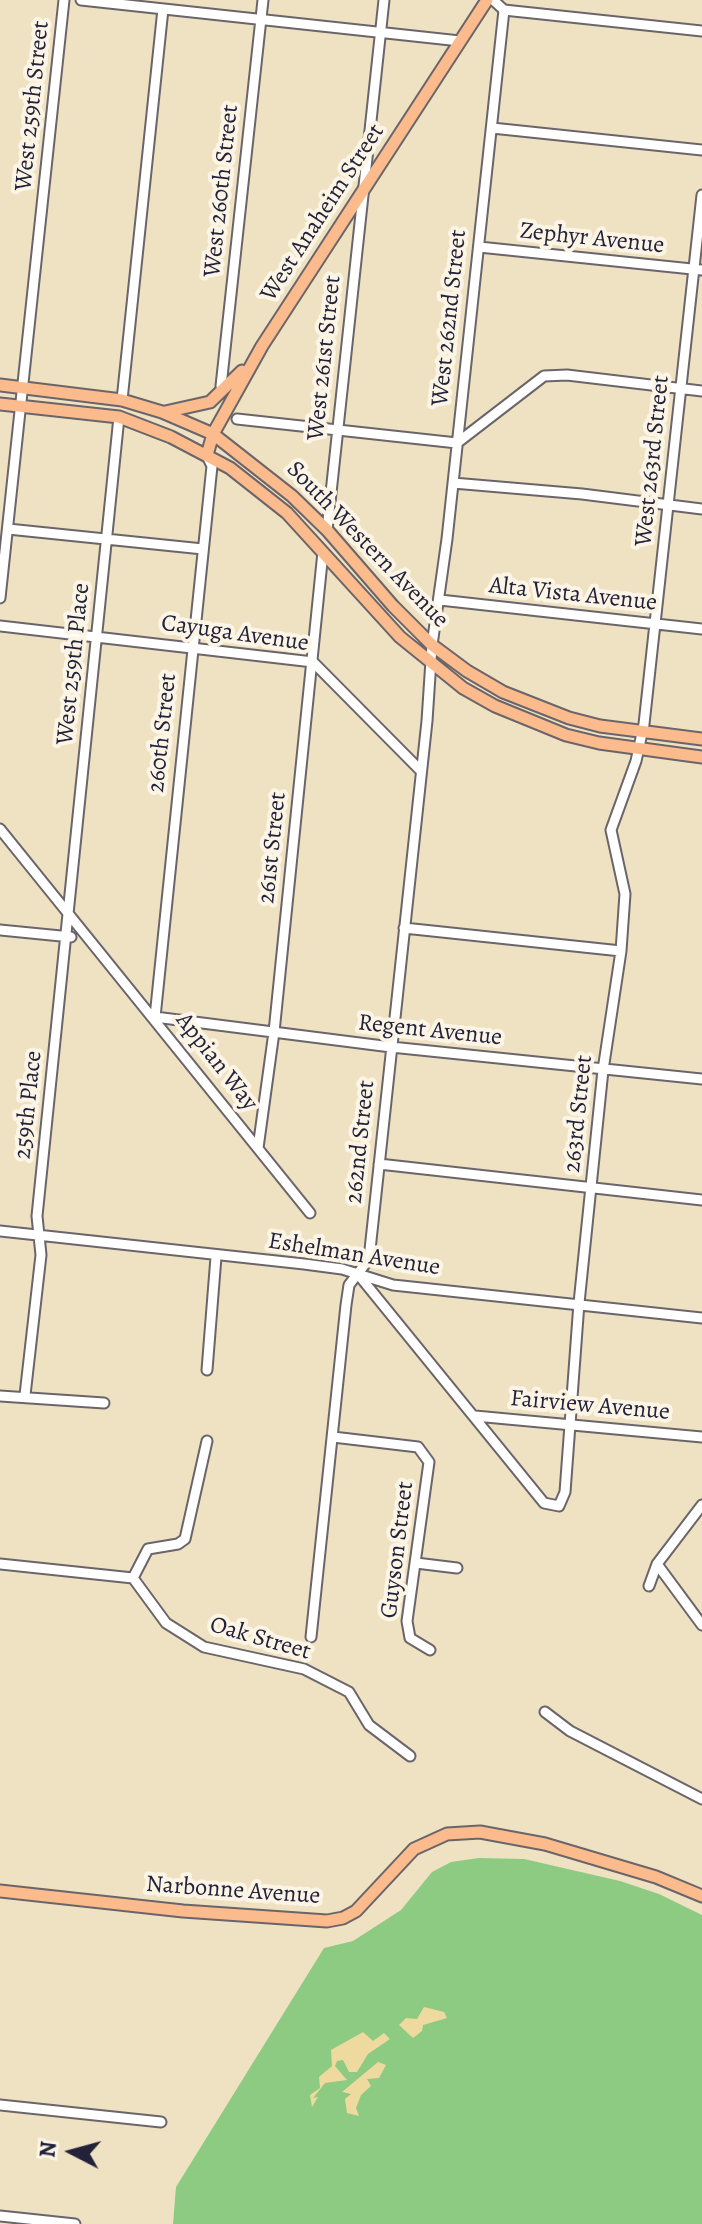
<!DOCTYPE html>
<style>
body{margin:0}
#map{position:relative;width:702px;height:2224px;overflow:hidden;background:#efe2c2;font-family:Alegreya,serif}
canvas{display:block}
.north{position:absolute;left:32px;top:2112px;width:80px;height:80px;-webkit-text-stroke:6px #fcf5e5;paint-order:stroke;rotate:276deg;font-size:22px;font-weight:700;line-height:32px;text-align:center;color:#22223b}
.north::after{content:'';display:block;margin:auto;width:28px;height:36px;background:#22223b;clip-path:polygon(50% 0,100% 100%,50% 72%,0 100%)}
</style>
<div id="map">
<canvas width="702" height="2224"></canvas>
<div class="north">N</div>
</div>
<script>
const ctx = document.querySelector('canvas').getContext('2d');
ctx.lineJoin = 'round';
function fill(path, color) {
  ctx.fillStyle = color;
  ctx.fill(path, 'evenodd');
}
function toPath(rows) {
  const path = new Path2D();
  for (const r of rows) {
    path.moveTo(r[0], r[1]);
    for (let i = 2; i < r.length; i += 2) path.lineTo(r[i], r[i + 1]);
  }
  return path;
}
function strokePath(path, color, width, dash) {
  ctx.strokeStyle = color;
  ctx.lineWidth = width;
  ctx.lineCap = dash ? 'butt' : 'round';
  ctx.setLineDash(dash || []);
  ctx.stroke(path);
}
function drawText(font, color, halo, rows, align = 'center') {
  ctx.font = font + ' Alegreya,serif';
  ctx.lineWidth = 8;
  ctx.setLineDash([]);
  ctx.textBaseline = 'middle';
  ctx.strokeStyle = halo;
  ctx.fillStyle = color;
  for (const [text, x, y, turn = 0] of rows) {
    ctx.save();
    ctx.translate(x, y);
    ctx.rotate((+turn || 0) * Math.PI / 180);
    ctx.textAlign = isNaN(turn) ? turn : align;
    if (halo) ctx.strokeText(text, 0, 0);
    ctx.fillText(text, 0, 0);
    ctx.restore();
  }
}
fill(toPath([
 [479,1858,524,1859,620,1881,659,1894,702,1915,702,2224,173,2224,176,2187,324,1948,353,1941,401,1910,432,1872,451,1862]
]), '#8ccb81');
fill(toPath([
 [424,2007,444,2012,447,2018,423,2025,422,2031,413,2038,399,2025,406,2018,417,2019],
 [363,2032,373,2041,384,2033,390,2039,368,2054,357,2072,349,2072,343,2060,337,2061,335,2066,347,2080,325,2083,313,2098,318,2097,312,2107,310,2095,320,2088,319,2077,332,2066,331,2050],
 [378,2062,386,2065,379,2078,367,2079,371,2086,361,2095,356,2108,359,2116,347,2113,345,2099,351,2094,342,2092]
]), '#eeda9e');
const minor = toPath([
 [81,0,460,41],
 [493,0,504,10],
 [504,10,702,31],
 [492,128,702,150],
 [479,247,702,270],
 [221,386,263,0],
 [122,400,163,9],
 [237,419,457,443,544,376,567,375,702,391],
 [207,456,212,466,155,1017,391,1047,702,1079],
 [453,483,582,494,702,509],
 [8,529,203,549],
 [327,530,384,0],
 [0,598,64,0],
 [440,600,702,629],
 [0,626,313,662,421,771],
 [0,829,310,1213],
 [404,928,621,951],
 [0,930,71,937],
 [258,1148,274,1032,323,552],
 [379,1164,702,1200],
 [0,1231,304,1264,342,1269,393,1285,702,1318],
 [357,1273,544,1503,559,1506,565,1492,579,1303,603,1070,621,951,625,894,611,830,636,761,644,724,702,195],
 [207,1370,216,1257],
 [25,1395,41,1255,37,1216,119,417],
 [0,1396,104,1403],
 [475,1416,702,1437],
 [333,1437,418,1447,429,1462,407,1621,410,1638,430,1650],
 [416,1563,457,1568],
 [0,1564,133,1578,166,1623,204,1647,304,1669,349,1692,369,1725,410,1756],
 [657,1564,702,1625],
 [133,1578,148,1549,178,1544,185,1539,207,1441],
 [649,1586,657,1564,702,1505],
 [311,1637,346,1305,349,1285,369,1259,427,721,432,645,447,539,504,10],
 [545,1712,570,1731,702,1799],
 [0,2105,161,2122],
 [0,2216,75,2224]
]);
const major = toPath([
 [0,385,122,400,162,412,213,434,292,496,327,530,393,606,432,645,467,671,503,692,569,718,600,726,702,739],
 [0,404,119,417,171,437,230,468,287,513,400,637,463,688,495,706,566,735,599,743,702,757],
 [165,412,210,402,242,371],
 [207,455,213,434,262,346,487,0],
 [0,1891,183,1911,327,1921,343,1918,356,1911,414,1849,447,1834,480,1832,545,1844,656,1877,702,1896]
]);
strokePath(minor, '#6a656a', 13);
strokePath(major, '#6a656a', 15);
strokePath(minor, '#fff', 9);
strokePath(major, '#fbbb8c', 11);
drawText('24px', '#22223b', '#fcf5e5', [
 ["West 259th Street",33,106,-84],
 ["West 260th Street",222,191,-84],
 ["West Anaheim Street",323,213,-57],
 ["Zephyr Avenue",592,239,6],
 ["West 262nd Street",450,318,-84],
 ["West 261st Street",325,358,-84],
 ["West 263rd Street",653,461,-84],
 ["South Western Avenue",367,545,46],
 ["Alta Vista Avenue",573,595,6],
 ["Cayuga Avenue",235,634,8],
 ["West 259th Place",74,664,-84],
 ["260th Street",163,733,-84],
 ["261st Street",273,848,-84],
 ["Regent Avenue",430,1031,6],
 ["Appian Way",216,1062,52],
 ["259th Place",29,1105,-84],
 ["263rd Street",579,1114,-84],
 ["262nd Street",361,1142,-84],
 ["Eshelman Avenue",354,1255,9],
 ["Fairview Avenue",590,1406,5],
 ["Guyson Street",398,1550,-83],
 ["Oak Street",260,1639,16],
 ["Narbonne Avenue",233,1891,4]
]);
</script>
